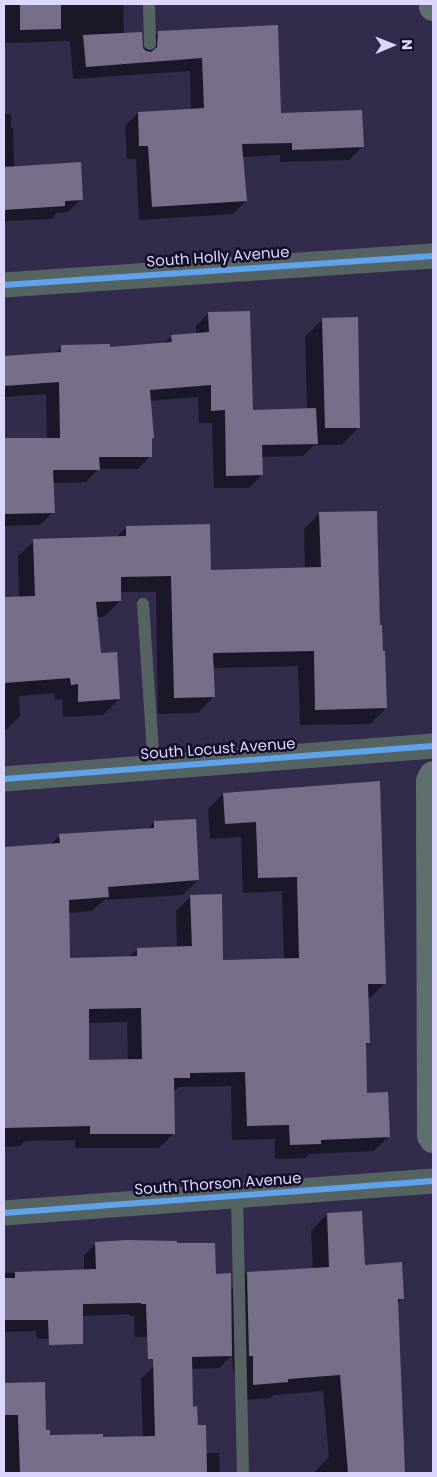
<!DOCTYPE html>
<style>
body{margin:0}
#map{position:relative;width:437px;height:1477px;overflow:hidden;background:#332b4c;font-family:Poppins,sans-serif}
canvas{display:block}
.frame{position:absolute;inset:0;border:5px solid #dbd7fd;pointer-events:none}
.north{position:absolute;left:367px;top:20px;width:50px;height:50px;-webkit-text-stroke:4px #140e29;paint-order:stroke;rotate:89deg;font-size:14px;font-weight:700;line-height:20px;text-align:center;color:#dbd7fd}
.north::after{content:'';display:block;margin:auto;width:18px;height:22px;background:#dbd7fd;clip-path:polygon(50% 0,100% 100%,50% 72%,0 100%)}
</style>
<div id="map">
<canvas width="437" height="1477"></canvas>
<div class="frame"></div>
<div class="north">N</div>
</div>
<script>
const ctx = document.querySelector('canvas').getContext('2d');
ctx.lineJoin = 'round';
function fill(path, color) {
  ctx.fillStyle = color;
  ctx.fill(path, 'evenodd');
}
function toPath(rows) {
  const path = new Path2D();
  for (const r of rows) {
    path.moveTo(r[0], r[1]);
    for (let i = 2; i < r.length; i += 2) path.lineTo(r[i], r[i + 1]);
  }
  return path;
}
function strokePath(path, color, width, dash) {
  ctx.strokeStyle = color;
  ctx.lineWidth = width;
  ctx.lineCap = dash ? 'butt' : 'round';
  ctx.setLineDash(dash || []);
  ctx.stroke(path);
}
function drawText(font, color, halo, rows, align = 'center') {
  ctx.font = font + ' Poppins,sans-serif';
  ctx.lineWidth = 5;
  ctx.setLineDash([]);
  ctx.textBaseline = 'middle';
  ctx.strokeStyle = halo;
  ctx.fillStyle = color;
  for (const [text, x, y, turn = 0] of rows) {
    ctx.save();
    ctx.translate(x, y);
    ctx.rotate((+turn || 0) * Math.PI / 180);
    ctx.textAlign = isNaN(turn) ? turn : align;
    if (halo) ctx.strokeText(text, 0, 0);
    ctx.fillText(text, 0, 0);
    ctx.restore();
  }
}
fill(toPath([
 [4,4,123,4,124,33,145,52,145,46,158,33,277,26,280,114,362,147,349,160,280,162,280,155,242,157,246,201,233,214,139,220,136,159,127,159,125,126,138,113,191,110,190,71,73,79,70,41,4,43],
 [4,114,11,114,11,128,13,128,14,167,81,199,68,212,57,213,51,219,6,221,4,224],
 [209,313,252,411,307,409,305,337,323,319,359,427,342,445,314,445,303,456,261,457,262,475,249,488,214,488,212,423,199,423,198,397,149,401,150,456,138,469,98,469,86,482,52,483,53,512,40,525,4,526,4,440,47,439,46,394,4,397,4,358,54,354,62,347,109,348,163,344,172,336,196,334,196,326],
 [320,513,379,627,386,708,370,724,300,725,298,666,213,668,213,697,198,713,158,714,156,592,120,592,120,601,104,617,96,617,100,655,119,699,103,715,63,717,62,699,55,700,54,693,19,696,20,716,4,732,4,600,5,598,19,598,18,556,34,541,116,538,126,527,210,571,305,569,304,529],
 [379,782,385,983,370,998,367,998,369,1042,365,1047,366,1094,389,1136,374,1151,309,1154,305,1158,275,1159,275,1139,232,1140,231,1086,179,1087,173,1092,174,1133,159,1148,75,1148,75,1140,25,1141,20,1146,4,1147,4,848,50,845,60,835,147,830,154,822,198,880,183,895,104,900,92,911,68,913,69,959,129,957,138,949,177,948,176,911,191,896,222,962,284,960,282,891,243,893,241,837,210,839,208,809,223,794],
 [127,1022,128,1060,88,1061,88,1023],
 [327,1214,364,1266,403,1298,397,1304,404,1473,314,1473,329,1457,323,1391,274,1395,270,1398,237,1401,237,1372,233,1372,232,1355,219,1368,191,1369,191,1408,196,1427,206,1453,219,1453,220,1473,4,1473,4,1384,44,1383,45,1431,49,1436,102,1439,143,1438,141,1379,153,1367,176,1337,135,1337,134,1316,129,1316,129,1314,81,1316,68,1338,37,1339,36,1331,4,1332,4,1273,84,1271,84,1255,96,1243,214,1275,230,1291,247,1273,313,1269,311,1231]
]), '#0007');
fill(toPath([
 [20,4,61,4,61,29,20,30],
 [278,25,281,113,362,110,364,147,292,150,292,143,242,144,247,201,152,207,148,146,139,146,138,112,204,108,202,58,86,67,83,35,142,32,143,48,146,51,151,52,157,47,158,31],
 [81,162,83,200,65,201,65,206,4,210,4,167],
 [250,311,253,410,316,408,318,444,262,445,263,475,226,476,225,410,211,411,211,385,150,390,154,438,152,438,152,457,99,457,100,470,53,470,55,513,4,514,4,438,60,438,59,382,4,386,4,356,61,352,61,345,110,344,110,347,172,342,171,335,209,332,208,312],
 [358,317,360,428,325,428,322,318],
 [377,511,380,625,382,625,383,651,385,651,387,708,315,710,314,651,213,653,215,697,174,698,171,576,121,577,121,601,96,602,101,653,117,652,120,699,78,702,78,684,71,685,70,678,4,683,4,601,5,597,35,596,33,539,126,536,126,526,210,524,211,570,321,567,319,512],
 [380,781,386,984,368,984,370,1043,366,1043,367,1093,388,1092,390,1137,321,1140,321,1144,290,1145,289,1125,247,1126,245,1072,190,1073,190,1078,174,1078,175,1134,90,1134,90,1126,4,1128,4,847,60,843,59,834,154,828,154,821,196,819,199,880,108,887,109,897,69,900,70,958,137,956,137,948,192,946,190,895,222,894,223,960,299,958,297,877,258,878,256,822,225,824,223,793],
 [141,1008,142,1059,89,1060,89,1009],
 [362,1211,365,1265,402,1262,404,1299,398,1299,405,1473,348,1473,340,1375,288,1379,288,1382,253,1385,253,1356,249,1356,247,1272,329,1267,327,1213],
 [127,1240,177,1241,177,1243,215,1243,216,1274,231,1273,232,1356,192,1357,193,1407,197,1406,198,1425,206,1425,207,1473,20,1473,18,1415,4,1415,4,1383,45,1382,46,1430,50,1430,50,1435,103,1434,103,1437,155,1436,153,1359,148,1359,146,1304,141,1304,141,1303,83,1304,83,1344,49,1345,48,1320,4,1320,4,1278,15,1278,15,1272,96,1269,95,1242]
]), '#796e8a');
strokePath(toPath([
 [149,4,150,44],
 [143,604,154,767],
 [237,1196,243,1473]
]), '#566363', 12);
strokePath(toPath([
 [4,285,433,256],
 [4,779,433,746],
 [4,1213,433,1181]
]), '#566363', 25);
strokePath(toPath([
 [433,4,433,7],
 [433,775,430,781,431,1136,433,1139]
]), '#5e6f6e', 28);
strokePath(toPath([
 [4,285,433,256],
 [4,779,433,746],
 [4,1213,433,1181]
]), '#60a3ed', 6);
drawText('15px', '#dbd7fd', '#140e29', [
 ["South Holly Avenue",218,258,-4],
 ["South Locust Avenue",218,750,-4],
 ["South Thorson Avenue",218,1185,-4]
]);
</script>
